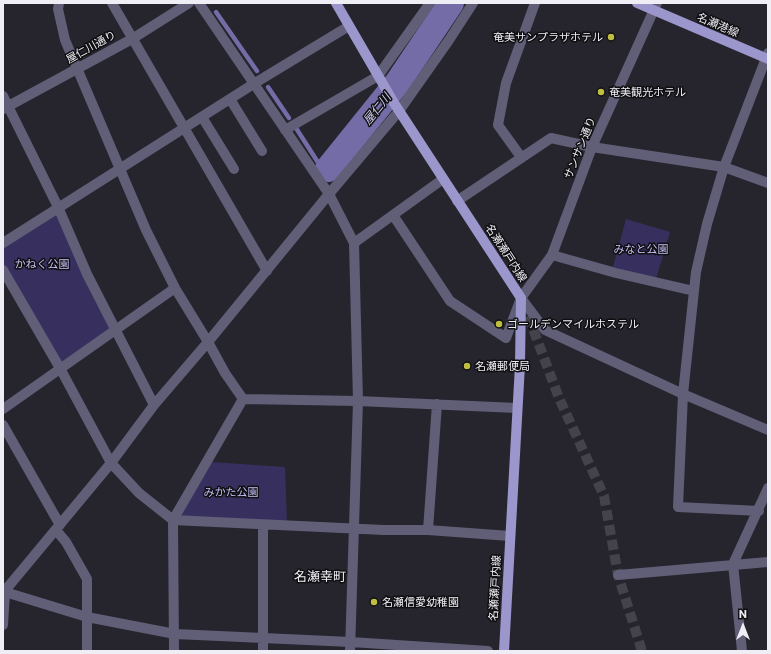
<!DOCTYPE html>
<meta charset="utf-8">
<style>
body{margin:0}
#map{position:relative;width:771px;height:654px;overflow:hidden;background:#26252d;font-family:Commissioner,sans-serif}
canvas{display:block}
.frame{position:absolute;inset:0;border:4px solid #eeeef4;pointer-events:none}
.north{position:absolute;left:723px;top:606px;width:40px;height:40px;-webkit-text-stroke:3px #0f0f12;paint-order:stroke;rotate:0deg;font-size:11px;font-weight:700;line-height:16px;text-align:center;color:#eeeef4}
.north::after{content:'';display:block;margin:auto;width:14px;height:18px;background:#eeeef4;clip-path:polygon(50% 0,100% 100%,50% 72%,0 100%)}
</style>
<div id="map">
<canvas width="771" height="654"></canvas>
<div class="frame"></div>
<div class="north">N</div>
</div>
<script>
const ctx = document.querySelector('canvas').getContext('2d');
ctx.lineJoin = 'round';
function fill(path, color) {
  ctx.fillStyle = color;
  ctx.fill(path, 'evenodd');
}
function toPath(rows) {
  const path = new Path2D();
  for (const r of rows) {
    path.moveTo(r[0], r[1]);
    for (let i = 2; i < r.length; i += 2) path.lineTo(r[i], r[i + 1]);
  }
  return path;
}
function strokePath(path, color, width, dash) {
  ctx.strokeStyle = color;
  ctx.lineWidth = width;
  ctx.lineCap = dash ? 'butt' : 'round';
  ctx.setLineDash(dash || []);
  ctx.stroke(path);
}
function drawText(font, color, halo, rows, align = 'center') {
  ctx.font = font + ' Commissioner,"Noto Sans JP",sans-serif';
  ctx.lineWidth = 3;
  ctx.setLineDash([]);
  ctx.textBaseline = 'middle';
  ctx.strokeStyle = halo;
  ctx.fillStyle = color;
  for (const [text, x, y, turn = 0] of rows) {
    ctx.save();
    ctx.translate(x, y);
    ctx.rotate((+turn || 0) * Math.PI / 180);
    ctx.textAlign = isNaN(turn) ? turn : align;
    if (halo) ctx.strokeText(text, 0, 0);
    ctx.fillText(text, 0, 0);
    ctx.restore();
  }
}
fill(toPath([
 [58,207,116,329,61,370,3,270,3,243],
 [626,219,670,232,656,279,613,267],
 [211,462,285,467,287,523,180,517]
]), '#37305f');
strokePath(toPath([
 [216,12,257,71],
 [268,87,289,118],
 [296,128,319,164,328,169]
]), '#746ca7', 4.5);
strokePath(toPath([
 [328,169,398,82,451,3]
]), '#746ca7', 26);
strokePath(toPath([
 [523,302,559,398,604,496,618,575,642,651]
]), '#44434b', 10, [10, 5]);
strokePath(toPath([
 [59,3,58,9,65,40,146,230,175,288,208,342,225,373,243,399,358,401,517,408],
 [112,3,267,271],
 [199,3,329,194,354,243,358,401,350,651],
 [3,96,58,207,87,274,154,405],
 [230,99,262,151],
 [3,109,132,39,189,3],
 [202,117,234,169],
 [285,130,378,76,430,3],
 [521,157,498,125,506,83,535,3],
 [457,201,551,138,592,147,724,167,768,183],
 [393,215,450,301,506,338,521,298,552,255,592,147,657,3],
 [3,243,255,83,349,26],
 [354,243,443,179],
 [552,255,616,273,694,291],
 [3,270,61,370,111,463,139,493,173,520,384,530,428,530,510,536],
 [521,298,545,330,683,394,768,430],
 [3,409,175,288],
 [3,425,60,525],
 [759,511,678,507,683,394,696,272,707,224,724,167,768,53],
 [56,530,66,542,87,579,87,651],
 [428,530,437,404],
 [618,575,768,562],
 [3,588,5,592,3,625],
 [5,592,87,617,175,634,351,642,488,651],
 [3,593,111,463,154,405,208,342,329,194,399,111,449,40,473,3],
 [174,651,173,520,243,399],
 [263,651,263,525],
 [742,651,733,564,768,488]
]), '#615e78', 10);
strokePath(toPath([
 [336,3,394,103,521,298,520,365,504,651],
 [637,3,768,59]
]), '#9b96cb', 10);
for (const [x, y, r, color] of [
 [611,37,4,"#bfbe41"],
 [601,92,4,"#bfbe41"],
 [499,324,4,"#bfbe41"],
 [467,366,4,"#bfbe41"],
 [374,602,4,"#bfbe41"]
]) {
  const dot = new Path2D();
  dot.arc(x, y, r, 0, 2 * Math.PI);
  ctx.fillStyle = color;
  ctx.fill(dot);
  strokePath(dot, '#0f0f12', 1.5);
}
drawText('11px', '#eeeef4', '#0f0f12', [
 ["名瀬港線",718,25,23],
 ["屋仁川通り",91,47,-29],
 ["サンサン通り",580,148,-68],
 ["名瀬瀬戸内線",506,253,57],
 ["名瀬瀬戸内線",495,588,-87]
]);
drawText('11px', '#eeeef4', '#0f0f12', [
 ["奄美サンプラザホテル",603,37,"right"],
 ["奄美観光ホテル",609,92],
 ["ゴールデンマイルホステル",507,324],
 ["名瀬郵便局",475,366],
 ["名瀬信愛幼稚園",382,602]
], 'left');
drawText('11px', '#c5c0f4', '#0f0f12', [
 ["みなと公園",641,249],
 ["かねく公園",42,264],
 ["みかた公園",231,492]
]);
drawText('italic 12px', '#d1cff2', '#0f0f12', [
 ["屋仁川",377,109,-51]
]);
drawText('13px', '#eeeef4', '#0f0f12', [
 ["名瀬幸町",320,577]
]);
</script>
